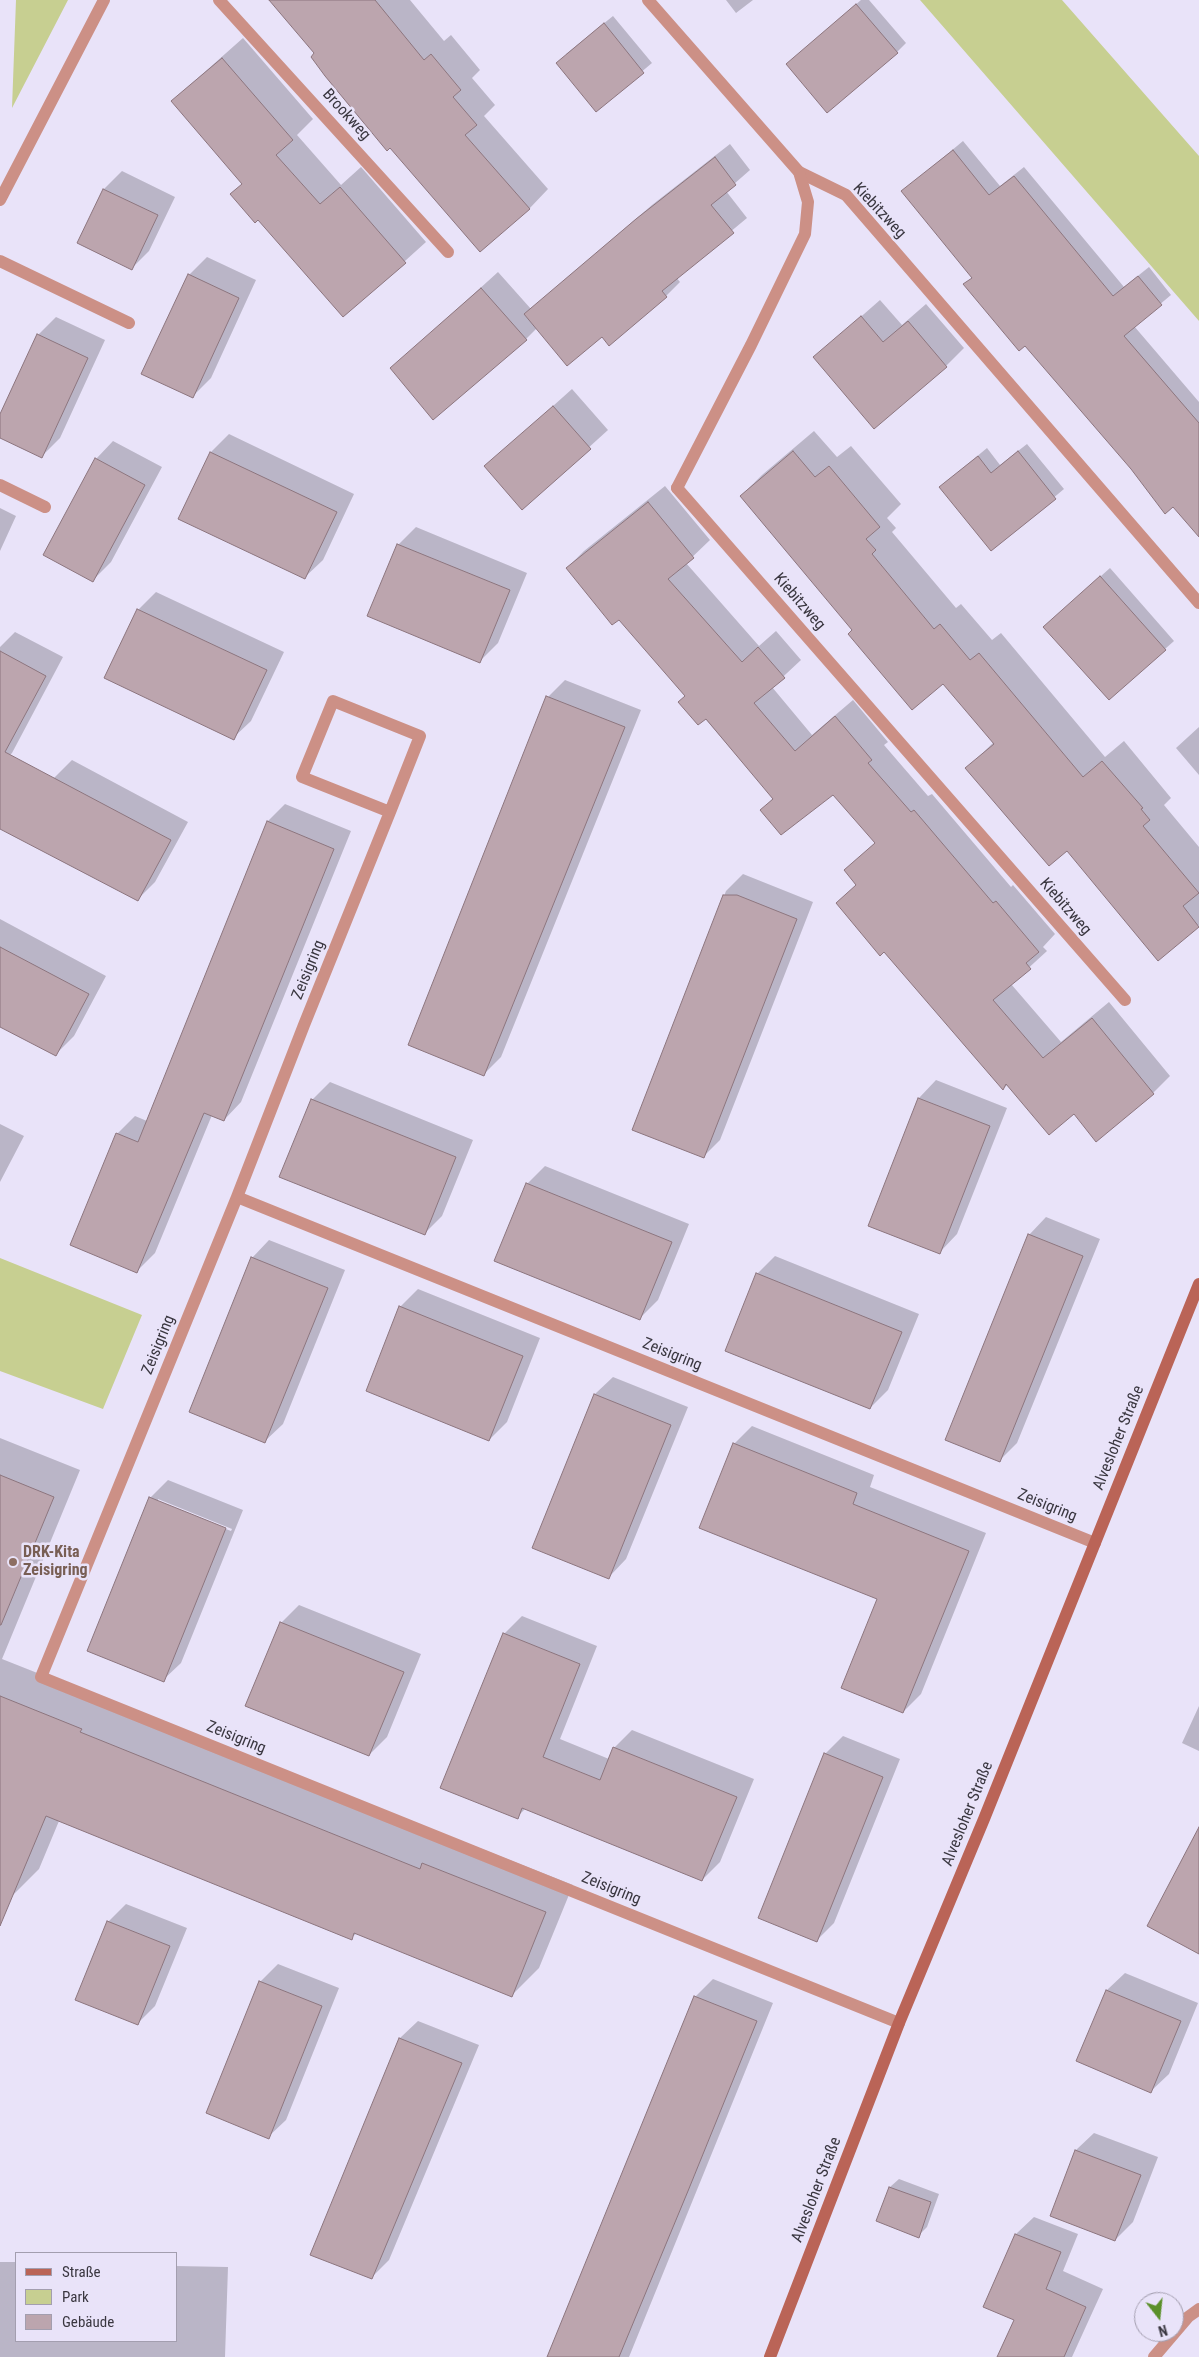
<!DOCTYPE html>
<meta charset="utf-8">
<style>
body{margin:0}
#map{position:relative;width:1199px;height:2357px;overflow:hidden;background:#e9e3f9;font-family:"Roboto Condensed",sans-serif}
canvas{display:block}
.legend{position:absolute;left:15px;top:2252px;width:162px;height:90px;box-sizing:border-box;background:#e9e3f9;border:1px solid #a39eaf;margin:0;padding:6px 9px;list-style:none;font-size:15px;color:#3a3740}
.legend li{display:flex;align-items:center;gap:10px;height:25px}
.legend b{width:25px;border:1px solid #a39eaf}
.north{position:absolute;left:1134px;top:2292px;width:50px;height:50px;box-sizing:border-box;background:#e9e3f9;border:1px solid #a39eaf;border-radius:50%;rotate:164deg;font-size:14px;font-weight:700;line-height:20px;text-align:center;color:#3a3740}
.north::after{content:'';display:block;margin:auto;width:18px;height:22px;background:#5b902a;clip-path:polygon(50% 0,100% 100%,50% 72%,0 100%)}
</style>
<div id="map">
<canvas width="1199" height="2357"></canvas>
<ul class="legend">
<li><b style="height:6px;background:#ba6457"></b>Straße</li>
<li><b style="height:14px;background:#c7cf91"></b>Park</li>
<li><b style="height:14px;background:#bca5ae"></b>Gebäude</li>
</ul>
<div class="north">N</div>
</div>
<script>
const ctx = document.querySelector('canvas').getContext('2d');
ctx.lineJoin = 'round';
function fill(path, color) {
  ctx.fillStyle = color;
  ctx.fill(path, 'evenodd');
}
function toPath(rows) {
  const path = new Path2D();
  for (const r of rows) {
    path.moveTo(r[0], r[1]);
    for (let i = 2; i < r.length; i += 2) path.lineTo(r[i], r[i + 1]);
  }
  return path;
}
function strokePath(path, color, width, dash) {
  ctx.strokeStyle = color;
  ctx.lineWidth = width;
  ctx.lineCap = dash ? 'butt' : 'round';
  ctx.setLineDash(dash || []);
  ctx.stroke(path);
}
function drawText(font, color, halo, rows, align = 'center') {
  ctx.font = font + ' "Roboto Condensed",sans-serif';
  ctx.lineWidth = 5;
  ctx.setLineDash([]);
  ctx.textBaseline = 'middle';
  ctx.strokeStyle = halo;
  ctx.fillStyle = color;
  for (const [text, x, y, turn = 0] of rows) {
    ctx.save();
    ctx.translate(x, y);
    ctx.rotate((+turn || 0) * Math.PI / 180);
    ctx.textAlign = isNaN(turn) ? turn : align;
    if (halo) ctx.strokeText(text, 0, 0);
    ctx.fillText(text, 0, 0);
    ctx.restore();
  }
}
fill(toPath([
 [16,0,68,0,12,108],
 [920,0,1062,0,1199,156,1199,321],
 [0,1258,142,1315,103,1409,0,1371]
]), '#c7cf91');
fill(toPath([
 [271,0,410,0,444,41,451,35,480,70,472,78,495,105,484,116,548,189,529,209,316,53],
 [726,0,753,0,736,13],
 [861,0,869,0,906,43,897,52,787,64],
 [613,16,652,63,596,110,566,54],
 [243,38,313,119,297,135,341,185,361,167,426,242,344,316,243,183,172,101],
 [963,141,1000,186,1024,167,1124,287,1149,267,1171,295,1134,326,1199,402,1199,507,1173,505,1132,468,1025,344,965,284,973,277,903,191],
 [730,144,750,170,726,191,747,218,676,277,680,282,666,296,602,335,537,328,526,339,392,368,498,272,531,309,652,205],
 [122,171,175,197,149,251,132,268,78,243,104,189],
 [207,257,256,280,211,378,193,396,189,275],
 [880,300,902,325,926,304,964,348,946,366,815,357],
 [56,317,105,340,60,438,42,456,0,437,0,417,38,335],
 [572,389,608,430,522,508,486,466],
 [814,431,837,457,851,446,901,504,887,518,896,528,892,532,956,608,961,604,992,640,1001,633,1105,757,1124,741,1171,798,1164,805,1199,847,1199,925,1158,959,1067,849,967,768,994,742,943,682,854,630,741,496,762,475],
 [229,434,354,494,323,560,305,577,180,518,211,452],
 [113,441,162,467,111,562,93,580,96,459],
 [1027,444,1064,489,991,550,940,487,987,448,1000,465],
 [665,486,710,540,686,563,759,646,776,631,801,660,772,687,812,735,853,700,888,742,884,745,928,796,932,794,1011,887,1013,885,1055,934,1043,947,1047,951,1011,984,1061,1042,1109,1002,1170,1076,1153,1093,1074,1112,1008,1084,1004,1088,845,870,876,842,833,793,762,810,773,798,619,618,567,568,584,551],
 [0,508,16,516,0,551],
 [416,527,527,573,498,643,480,661,398,545],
 [1110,568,1174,641,1165,649,1054,618],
 [156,592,284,652,251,721,233,738,138,610],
 [15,632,63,657,12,753,0,765,0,647],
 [565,680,641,710,501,1057,484,1074,548,697],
 [1199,727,1199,775,1176,748],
 [72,760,188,822,155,882,137,900,54,778],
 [285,804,351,831,241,1102,224,1120,212,1115,155,1253,137,1271,117,1134,135,1116,147,1121,268,821],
 [743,874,813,902,720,1140,703,1157,633,1129,726,891],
 [0,919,106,976,74,1036,56,1054,0,1025],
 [936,1080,1007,1108,957,1234,940,1252,870,1225,919,1098],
 [330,1082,473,1140,442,1216,424,1234,312,1100],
 [0,1124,24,1136,0,1182],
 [545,1166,689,1224,658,1300,640,1318,527,1184],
 [1046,1217,1100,1239,1017,1443,999,1461,1029,1235],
 [269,1240,345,1270,283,1424,265,1441,252,1258],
 [775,1256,919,1314,888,1390,870,1408,757,1274],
 [418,1289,540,1338,507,1422,489,1440,400,1307],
 [613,1377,688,1407,626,1559,609,1577,534,1547,595,1394],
 [752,1426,874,1475,870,1487,986,1533,921,1694,903,1712,879,1599,734,1444],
 [0,1438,80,1470,2,1659,573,1885,539,1968,512,1995,357,1933,351,1938,59,1821,39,1869,12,1896,0,1891],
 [168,1480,243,1510,181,1663,163,1680,150,1498],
 [158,1499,232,1529,231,1531,158,1502],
 [299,1605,421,1654,387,1737,369,1755,281,1623],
 [522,1616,597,1646,560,1739,609,1759,614,1748,632,1730,754,1779,720,1862,702,1880,526,1808,517,1817,504,1634],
 [1199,1706,1199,1751,1182,1743],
 [843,1736,900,1759,834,1923,816,1941,825,1754],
 [126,1904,187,1928,155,2006,137,2024,108,1922],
 [278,1964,339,1988,286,2120,268,2137,260,1982],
 [1125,1973,1198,2003,1169,2074,1151,2091,1078,2061,1107,1990],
 [713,1979,773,2003,629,2357,549,2357,695,1997],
 [418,2021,479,2045,389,2260,371,2278,400,2038],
 [1094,2133,1158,2157,1133,2222,1115,2240,1051,2215,1076,2150],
 [899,2179,939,2194,927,2227,918,2236,878,2220,890,2187],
 [1034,2217,1078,2234,1063,2271,1103,2289,1072,2357,999,2357,1015,2319,985,2306,1016,2234],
 [0,2262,16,2262,16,2341,176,2341,176,2266,228,2267,225,2357,0,2357]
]), '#0003');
const building = toPath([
 [269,0,375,0,424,60,431,54,461,90,453,97,477,125,465,135,530,209,480,252,390,148,387,151,325,76,311,57,314,53,269,0],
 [856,4,898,53,827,113,786,64,856,4],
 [604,23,644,73,596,112,556,63,604,23],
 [222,58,293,140,276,155,320,204,340,187,406,263,343,317,258,220,255,223,230,194,242,184,171,101,222,58],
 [953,150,989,195,1014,176,1113,296,1138,276,1162,305,1124,336,1199,423,1199,537,1173,507,1165,514,1131,469,1025,346,1019,351,963,284,972,278,901,191,953,150],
 [715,157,736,185,711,205,734,233,662,291,667,297,609,346,602,337,567,366,524,314,636,219,715,157],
 [103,189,158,215,132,270,77,243,103,189],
 [188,274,239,298,193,398,141,374,188,274],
 [481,288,527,340,433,420,390,368,481,288],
 [861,316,883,342,908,321,947,367,874,429,813,357,861,316],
 [37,334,88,358,42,458,0,438,0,414,37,334],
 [553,406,591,449,522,510,484,466,553,406],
 [793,451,815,477,829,466,880,527,866,539,876,550,872,554,934,629,940,624,970,660,979,653,1083,777,1102,761,1143,808,1141,809,1150,820,1143,826,1199,893,1183,906,1199,927,1158,961,1067,851,1049,866,965,768,994,744,943,684,912,710,848,634,852,630,740,496,793,451],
 [1018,451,1056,499,991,551,939,487,978,456,991,473,1018,451],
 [210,452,337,512,305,579,178,519,210,452],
 [95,458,145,485,93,582,43,555,95,458],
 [648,502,694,558,668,579,742,662,758,647,785,678,754,703,795,751,835,716,872,760,868,763,911,812,914,810,993,903,996,901,1039,952,1026,963,1031,969,993,1000,1043,1058,1092,1018,1154,1094,1096,1142,1074,1114,1049,1135,1006,1084,1003,1090,884,952,880,956,836,903,856,885,844,870,875,843,833,795,781,835,760,810,773,799,706,719,698,725,678,702,685,696,619,620,612,625,566,568,648,502],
 [397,544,510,590,480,663,367,616,397,544],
 [1100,576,1166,650,1109,700,1043,627,1100,576],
 [137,609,267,670,234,740,104,678,137,609],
 [0,651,46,676,5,752,171,840,138,901,0,829,0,651],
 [546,696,625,727,484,1076,408,1045,546,696],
 [267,821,334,849,224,1121,204,1113,137,1273,70,1245,116,1133,138,1142,267,821],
 [723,895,737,895,797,919,704,1158,632,1130,723,895],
 [0,947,89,994,56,1056,0,1027,0,947],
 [918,1098,990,1126,940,1254,868,1226,918,1098],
 [311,1099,456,1157,425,1235,279,1177,311,1099],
 [526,1183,672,1242,640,1320,494,1261,526,1183],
 [1028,1234,1083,1256,1000,1462,945,1440,1028,1234],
 [251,1257,328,1288,265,1443,189,1412,251,1257],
 [756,1273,902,1332,870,1409,725,1351,756,1273],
 [399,1306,523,1356,489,1441,366,1391,399,1306],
 [594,1394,671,1425,609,1579,532,1548,594,1394],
 [733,1443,857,1493,853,1504,969,1551,903,1713,841,1688,877,1599,699,1528,733,1443],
 [0,1475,54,1497,1,1625,0,1625,0,1475],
 [149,1497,226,1528,164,1682,87,1651,149,1497],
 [280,1622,404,1672,369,1756,245,1706,280,1622],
 [503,1633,580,1664,543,1757,600,1780,613,1747,737,1797,702,1881,522,1808,518,1819,440,1788,503,1633],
 [0,1696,82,1729,80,1732,420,1869,422,1863,546,1912,512,1997,354,1933,352,1940,46,1816,0,1926,0,1696],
 [824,1753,883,1777,817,1942,758,1918,824,1753],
 [1199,1827,1199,1954,1147,1926,1199,1827],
 [107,1921,170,1946,138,2025,75,2000,107,1921],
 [259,1981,322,2006,269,2139,206,2113,259,1981],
 [1106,1990,1181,2021,1151,2093,1076,2061,1106,1990],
 [694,1996,757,2021,688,2191,619,2357,547,2357,694,1996],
 [399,2038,462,2063,372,2279,310,2255,399,2038],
 [1075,2150,1141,2175,1115,2241,1050,2216,1075,2150],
 [889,2187,931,2202,919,2238,876,2221,889,2187],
 [1015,2234,1061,2252,1046,2289,1086,2307,1064,2357,997,2357,1014,2320,983,2307,1015,2234]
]);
fill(building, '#bca5ae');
strokePath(building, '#8c757e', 1);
strokePath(toPath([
 [219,0,448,252],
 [799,172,846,195,1199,603],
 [0,261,129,323],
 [0,485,45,507],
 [677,488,1125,1000]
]), '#cc9086', 12);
strokePath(toPath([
 [648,0,799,172,808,202,805,234,751,345,677,488],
 [0,200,104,0],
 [237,1197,304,1025,390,812,420,736,333,701,302,777,390,812],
 [899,2023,41,1677,237,1197,1095,1543],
 [1154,2357,1188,2317,1199,2309]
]), '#cc9086', 12);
strokePath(toPath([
 [770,2357,899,2023,984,1819,1199,1284]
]), '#ba6457', 12);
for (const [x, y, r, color] of [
 [13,1562,5,"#8d6e63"]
]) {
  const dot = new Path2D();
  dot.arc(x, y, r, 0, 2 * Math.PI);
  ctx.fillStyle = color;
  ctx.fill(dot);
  strokePath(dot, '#e9e3f9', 2);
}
drawText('16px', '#3a3740', '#e9e3f9', [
 ["Brookweg",346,115,48],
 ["Kiebitzweg",879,211,47],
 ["Kiebitzweg",799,602,49],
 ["Kiebitzweg",1065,907,49],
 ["Zeisigring",309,970,-68],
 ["Zeisigring",159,1345,-68],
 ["Zeisigring",672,1355,22],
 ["Alvesloher Straße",1119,1438,-68],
 ["Zeisigring",1047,1506,22],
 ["Zeisigring",236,1738,22],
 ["Alvesloher Straße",968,1814,-68],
 ["Zeisigring",611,1889,22],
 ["Alvesloher Straße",817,2190,-69]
]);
drawText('bold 16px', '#785e54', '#e9e3f9', [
 ["DRK-Kita",23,1553],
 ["Zeisigring",23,1571]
], 'left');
</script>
